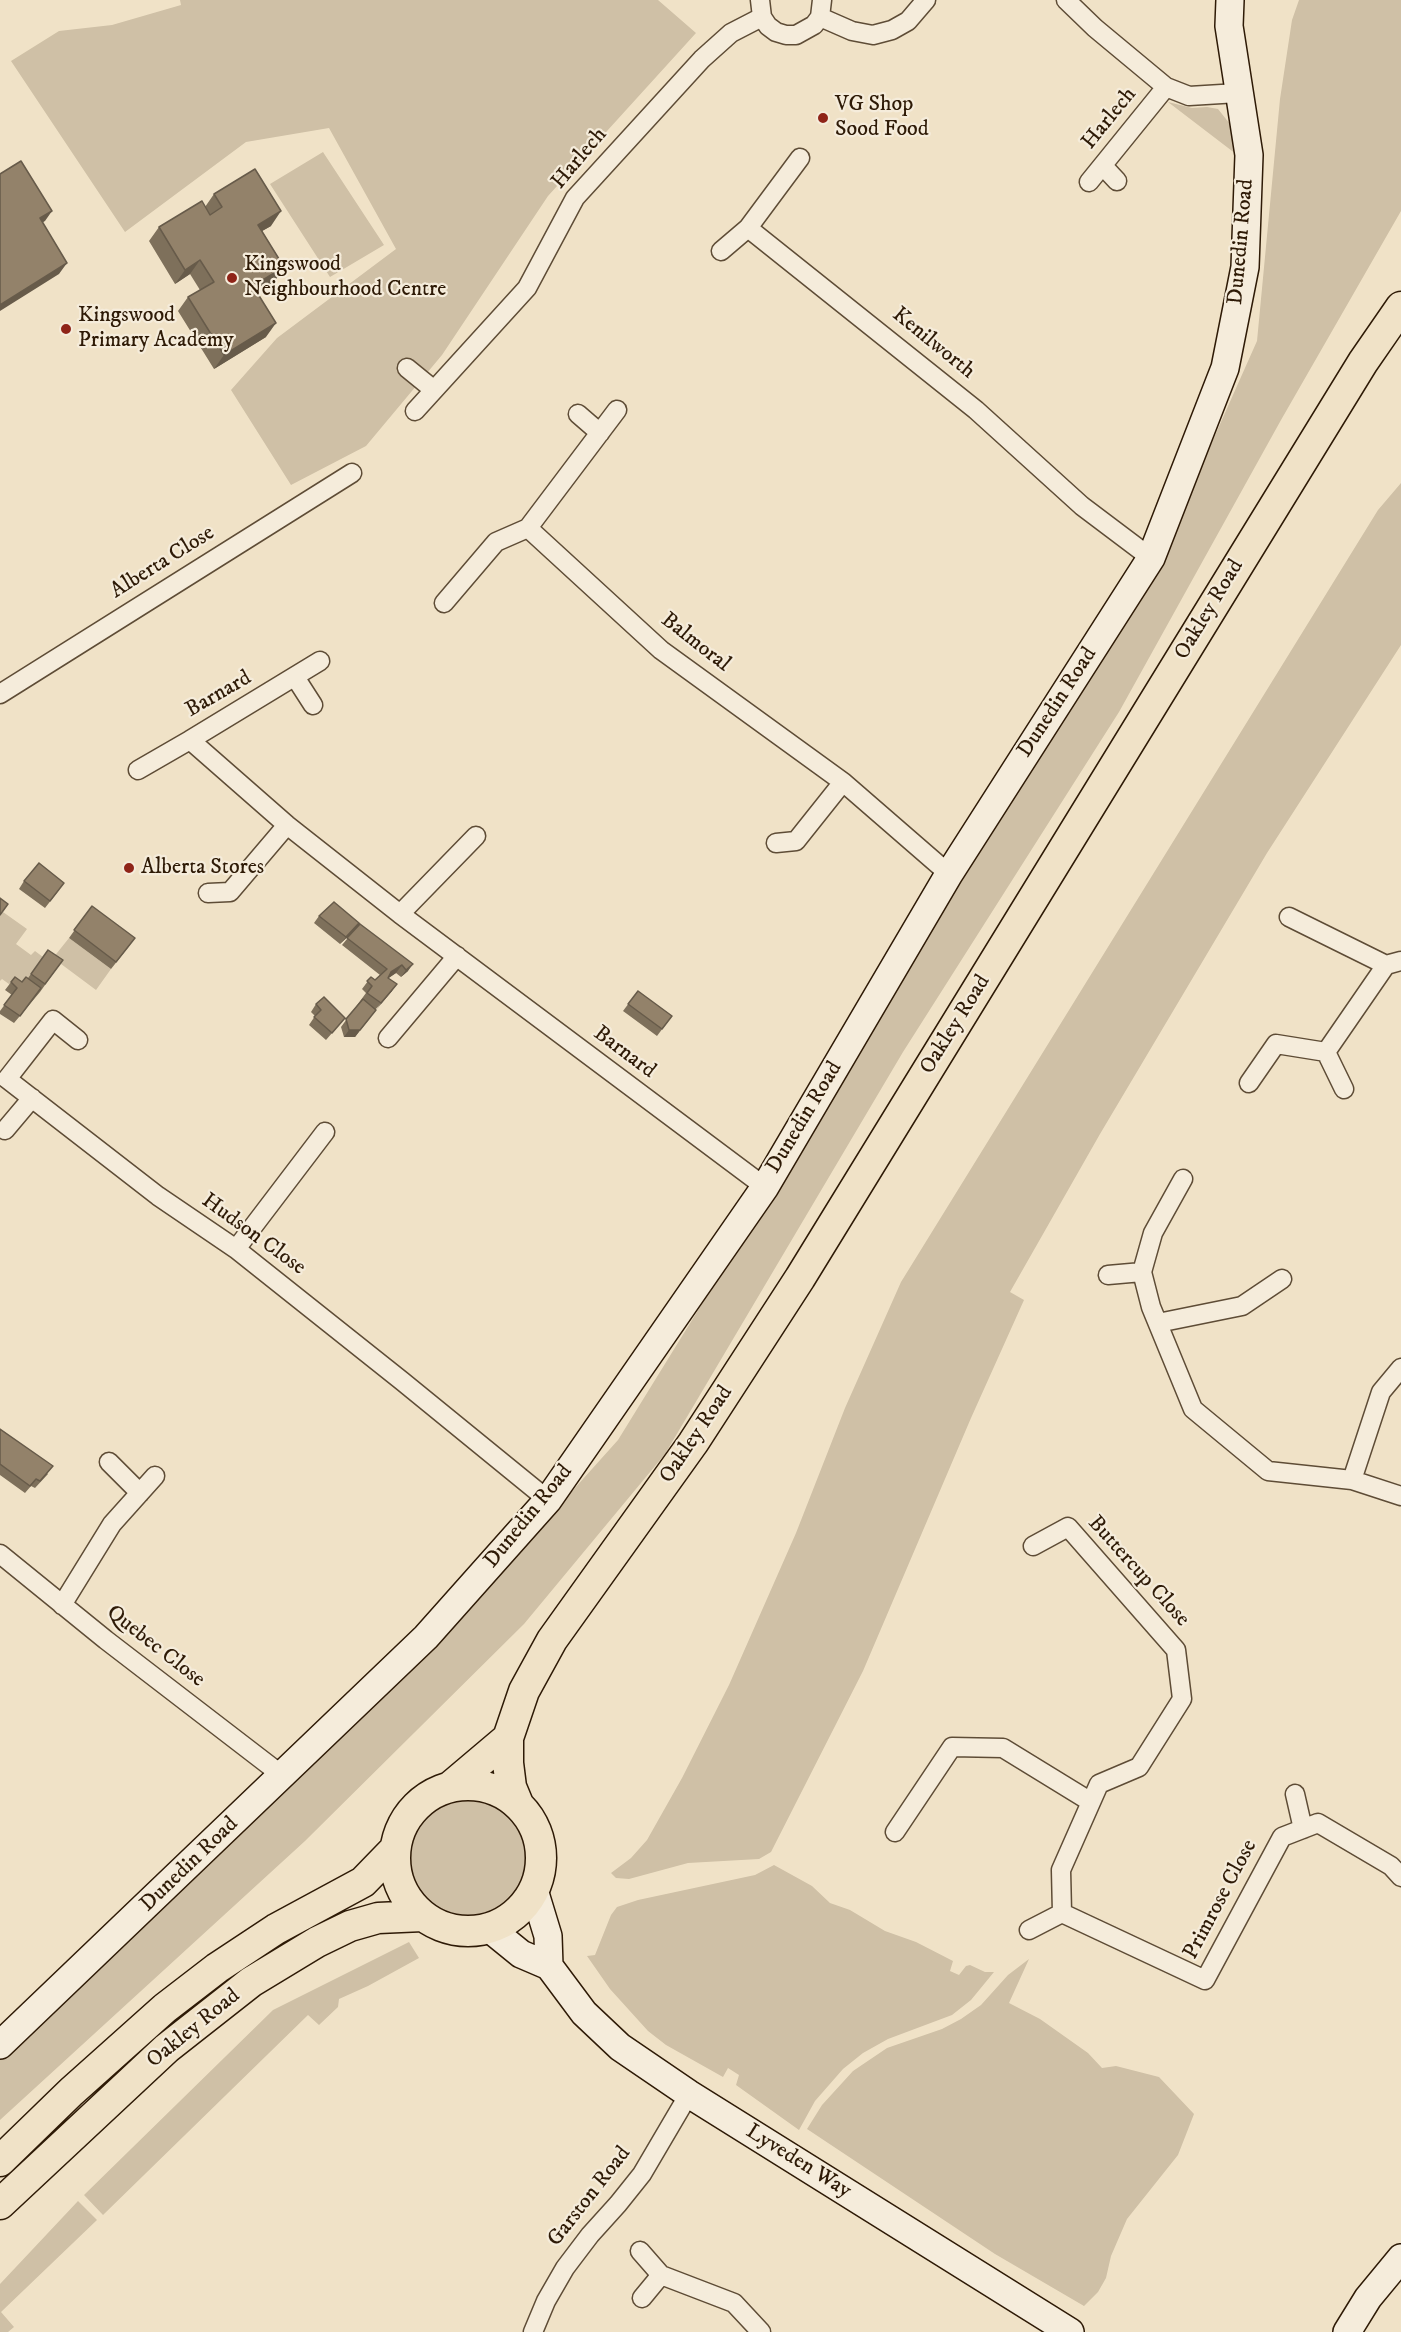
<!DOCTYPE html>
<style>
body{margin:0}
canvas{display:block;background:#f0e2c7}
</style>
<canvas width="1401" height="2332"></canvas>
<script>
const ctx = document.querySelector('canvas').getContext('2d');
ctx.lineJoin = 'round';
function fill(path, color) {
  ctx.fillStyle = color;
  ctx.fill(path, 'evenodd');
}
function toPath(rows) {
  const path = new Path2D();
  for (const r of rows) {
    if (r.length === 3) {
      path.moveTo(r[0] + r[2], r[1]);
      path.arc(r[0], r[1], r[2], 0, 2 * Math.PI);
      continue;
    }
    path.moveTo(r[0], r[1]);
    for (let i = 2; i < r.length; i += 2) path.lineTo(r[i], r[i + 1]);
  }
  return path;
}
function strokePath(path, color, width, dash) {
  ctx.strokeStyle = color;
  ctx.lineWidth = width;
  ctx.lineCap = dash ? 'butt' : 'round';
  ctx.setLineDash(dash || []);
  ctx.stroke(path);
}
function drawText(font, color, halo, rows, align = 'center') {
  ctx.font = font + ' "IM FELL DW Pica",serif';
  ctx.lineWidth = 4.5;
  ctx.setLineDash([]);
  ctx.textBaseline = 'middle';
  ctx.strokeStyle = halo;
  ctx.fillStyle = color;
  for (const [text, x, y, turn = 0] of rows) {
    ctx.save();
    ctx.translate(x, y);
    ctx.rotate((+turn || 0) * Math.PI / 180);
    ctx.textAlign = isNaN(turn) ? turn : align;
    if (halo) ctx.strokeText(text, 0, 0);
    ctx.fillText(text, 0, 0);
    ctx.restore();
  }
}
fill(toPath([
 [180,0,658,0,696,33,548,196,442,355,366,446,291,485,231,390,277,338,396,249,329,128,246,142,125,232,11,61,59,31,112,25,181,5],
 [1299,0,1401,0,1401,211,1281,420,1119,712,903,1052,665,1454,524,1624,305,1841,0,2120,0,2050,417,1664,618,1440,821,1111,984,837,1160,559,1257,341,1280,99,1292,20],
 [1168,102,1192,108,1207,107,1218,109,1230,124,1236,154],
 [323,152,384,245,330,277,270,184],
 [1401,483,1401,645,1267,853,1100,1134,1010,1292,1024,1300,971,1418,863,1671,771,1852,759,1859,688,1863,629,1879,616,1878,611,1873,631,1858,647,1840,682,1778,729,1685,796,1533,845,1408,901,1282,1378,510],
 [3,912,27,929,16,944,31,955,35,951,43,957,26,981,16,989,2,979,0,981,0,916],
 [69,938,111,969,96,990,53,958],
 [471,1857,61],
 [774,1865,812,1886,830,1903,850,1910,885,1931,916,1942,953,1961,950,1971,959,1975,966,1966,970,1965,985,1972,994,1972,971,2000,952,2015,888,2039,863,2053,843,2069,815,2101,799,2130,736,2085,739,2075,728,2068,723,2077,666,2045,648,2031,610,1989,587,1956,595,1955,611,1915,617,1907,638,1900,755,1875],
 [409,1942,419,1958,368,1986,339,1999,338,2007,319,2025,308,2015,103,2215,84,2195,273,2010],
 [1029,1959,1009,2003,1040,2019,1088,2053,1102,2068,1116,2066,1159,2077,1194,2114,1178,2155,1127,2219,1111,2256,1106,2278,1098,2292,1084,2306,995,2254,807,2129,822,2105,853,2071,887,2048,942,2029,961,2019,981,2005,1008,1975],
 [78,2201,97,2220,1,2312,14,2327,8,2332,0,2332,0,2284]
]), '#cfc0a6');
const street = toPath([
 [760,0,762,17,768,26,776,32,786,35,796,35,814,25,820,17,822,0],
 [1066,0,1095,28,1166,87,1189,96,1238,93],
 [820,17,852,31,873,35,892,30,908,21,926,0],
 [800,158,748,228,976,410,1082,506,1151,558],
 [1103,166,1117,181],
 [1089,182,1166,87],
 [721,251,748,228],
 [407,368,434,390],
 [617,410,528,528,661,650,843,782,949,874],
 [415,411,527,288,575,198,702,59,731,33,762,17],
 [578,414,600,433],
 [444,603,496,542,528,528],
 [320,661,190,740,287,825,400,914,765,1187],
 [295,677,313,705],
 [0,694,352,473],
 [138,770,190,740],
 [776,843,796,841,843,782],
 [208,893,230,892,287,825],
 [400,914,476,836],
 [1289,917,1386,965],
 [388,1038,457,956],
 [78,1040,53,1020,7,1079,158,1196,236,1249,402,1381,548,1500],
 [1249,1083,1276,1044,1326,1052],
 [1344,1089,1326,1052,1386,965,1401,961],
 [5,1130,32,1098],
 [1183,1179,1153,1233,1142,1272,1151,1307,1193,1409,1268,1471,1352,1480,1401,1496],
 [236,1249,325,1132],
 [1108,1275,1142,1272],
 [1158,1323,1242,1306,1282,1279],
 [109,1462,140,1493],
 [1352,1480,1381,1392,1401,1368],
 [1033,1546,1068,1527,1176,1650,1182,1699,1139,1767,1099,1784,1061,1870,1062,1913,1205,1980,1282,1837,1318,1823,1391,1866,1401,1877],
 [0,1554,106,1640,283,1776],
 [62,1605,112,1524,155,1476],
 [1295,1794,1303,1829],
 [895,1832,952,1747,1003,1748,1091,1802],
 [1029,1930,1062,1913],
 [640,2251,661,2275,734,2303,761,2332],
 [642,2298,661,2275],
 [533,2332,546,2301,565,2268,590,2235,618,2204,642,2174,689,2094]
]);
const secondary = toPath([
 [534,1890,548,1936,549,1966],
 [489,1928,521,1954,549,1966,584,2013,620,2047,689,2094,1070,2332],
 [0,2045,426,1637,548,1500,765,1187,949,874,1151,558,1225,368,1245,267,1249,155,1229,26,1230,0],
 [1347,2332,1368,2298,1401,2258]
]);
const primary = toPath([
 [468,1858,73],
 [450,1787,508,1738],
 [518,1804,511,1787,508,1763,508,1738,524,1691,552,1640,693,1443,800,1278,1363,362,1401,307],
 [0,2161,71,2092,165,2008,217,1968,276,1929,363,1882,395,1849],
 [0,2204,167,2048,251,1982,317,1942,350,1926,378,1918,423,1916]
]);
strokePath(street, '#5e4c36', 21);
strokePath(secondary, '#2e1a06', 30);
strokePath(primary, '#2e1a06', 33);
strokePath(street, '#f5ecdb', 18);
strokePath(secondary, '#f5ecdb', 27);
strokePath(primary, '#f0e2c7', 30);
fill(toPath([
 [214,194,271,226,262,231,284,267,274,282,257,292,266,337,214,369,178,311,188,297,200,290,190,274,175,284,149,241,159,227,205,207],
 [24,881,59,890,45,908,19,889],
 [92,906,130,945,111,969,69,938],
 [319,916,359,923,354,930,360,924,408,971,401,977,396,973,388,978,392,991,375,1010,355,1037,344,1037,341,1027,366,993,362,989,371,977,375,980,380,975,342,945,352,933,340,944,314,923],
 [48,950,63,960,40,992,14,1023,0,1014,0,1011,12,995,5,990,15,977,22,982,28,978],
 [638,991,672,1016,657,1036,623,1011],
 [316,1004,345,1018,326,1040,309,1025,315,1016,311,1012],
 [0,1429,48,1474,35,1488,31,1486,25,1493,0,1475]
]), '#7e705b');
fill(toPath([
 [52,211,45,221,32,229,40,218],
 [281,211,271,226,248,239,258,225],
 [200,260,190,274,175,284,185,270],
 [67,263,59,274,0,311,0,305],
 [284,267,274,282,243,301,253,286],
 [276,323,266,337,214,369,224,355],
 [359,923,354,930,340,944,346,937],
 [413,964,408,971,401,977,406,970],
 [402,965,396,973,386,980,391,972],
 [397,984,392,991,376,1010,381,1003],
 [370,1018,355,1037,344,1037,349,1030]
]), '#675b4a');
const building = toPath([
 [21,161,52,211,40,218,67,263,0,305,0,174,21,161],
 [255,169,281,211,258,225,284,267,253,286,276,323,224,355,188,297,214,282,200,260,185,270,159,227,202,201,210,215,222,207,214,194,255,169],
 [39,863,64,883,50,901,24,881,39,863],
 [0,898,8,904,0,915,0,898],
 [334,902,359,923,346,937,319,916,334,902],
 [92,906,135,938,116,962,74,930,92,906],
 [360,924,413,964,406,970,402,965,391,972,388,978,397,984,381,1003,367,993,372,986,367,981,371,977,375,980,387,969,347,938,360,924],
 [48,950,63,960,45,984,31,974,48,950],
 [15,977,22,982,26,977,41,988,20,1016,4,1005,17,988,11,982,15,977],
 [638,991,672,1016,662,1029,628,1004,638,991],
 [324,997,345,1018,332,1033,314,1017,321,1010,316,1004,324,997],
 [363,999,376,1010,360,1030,349,1030,346,1019,363,999],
 [0,1429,53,1466,40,1481,36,1479,30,1486,0,1464,0,1429]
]);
fill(building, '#93826a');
strokePath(building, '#675b4a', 1.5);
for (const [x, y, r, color] of [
 [823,118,6,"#8f2418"],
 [232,278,6,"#8f2418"],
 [66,329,6,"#8f2418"],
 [129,868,6,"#8f2418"]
]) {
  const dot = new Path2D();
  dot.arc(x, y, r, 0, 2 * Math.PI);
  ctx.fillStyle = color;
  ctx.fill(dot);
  strokePath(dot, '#f5ecdb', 2);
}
drawText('22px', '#2e1a06', '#f5ecdb', [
 ["VG Shop",835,105],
 ["Sood Food",835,130],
 ["Kingswood",244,265],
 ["Neighbourhood Centre",244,290],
 ["Kingswood",78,316],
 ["Primary Academy",78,341],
 ["Alberta Stores",141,868]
], 'left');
drawText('22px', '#2e1a06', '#f5ecdb', [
 ["Harlech",1110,119,-51],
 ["Harlech",580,159,-50],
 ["Dunedin Road",1242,242,-85],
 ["Kenilworth",933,344,39],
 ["Alberta Close",163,563,-32],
 ["Oakley Road",1210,610,-59],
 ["Balmoral",695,643,38],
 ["Barnard",219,695,-30],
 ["Dunedin Road",1058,703,-57],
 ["Oakley Road",956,1025,-58],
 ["Barnard",624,1053,37],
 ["Dunedin Road",805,1118,-59],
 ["Hudson Close",253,1235,36],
 ["Oakley Road",697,1435,-56],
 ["Dunedin Road",529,1517,-51],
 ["Buttercup Close",1138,1572,48],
 ["Quebec Close",155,1647,38],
 ["Dunedin Road",190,1865,-44],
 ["Primrose Close",1221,1900,-62],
 ["Oakley Road",194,2029,-39],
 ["Lyveden Way",798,2162,32],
 ["Garston Road",590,2197,-52]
]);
</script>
